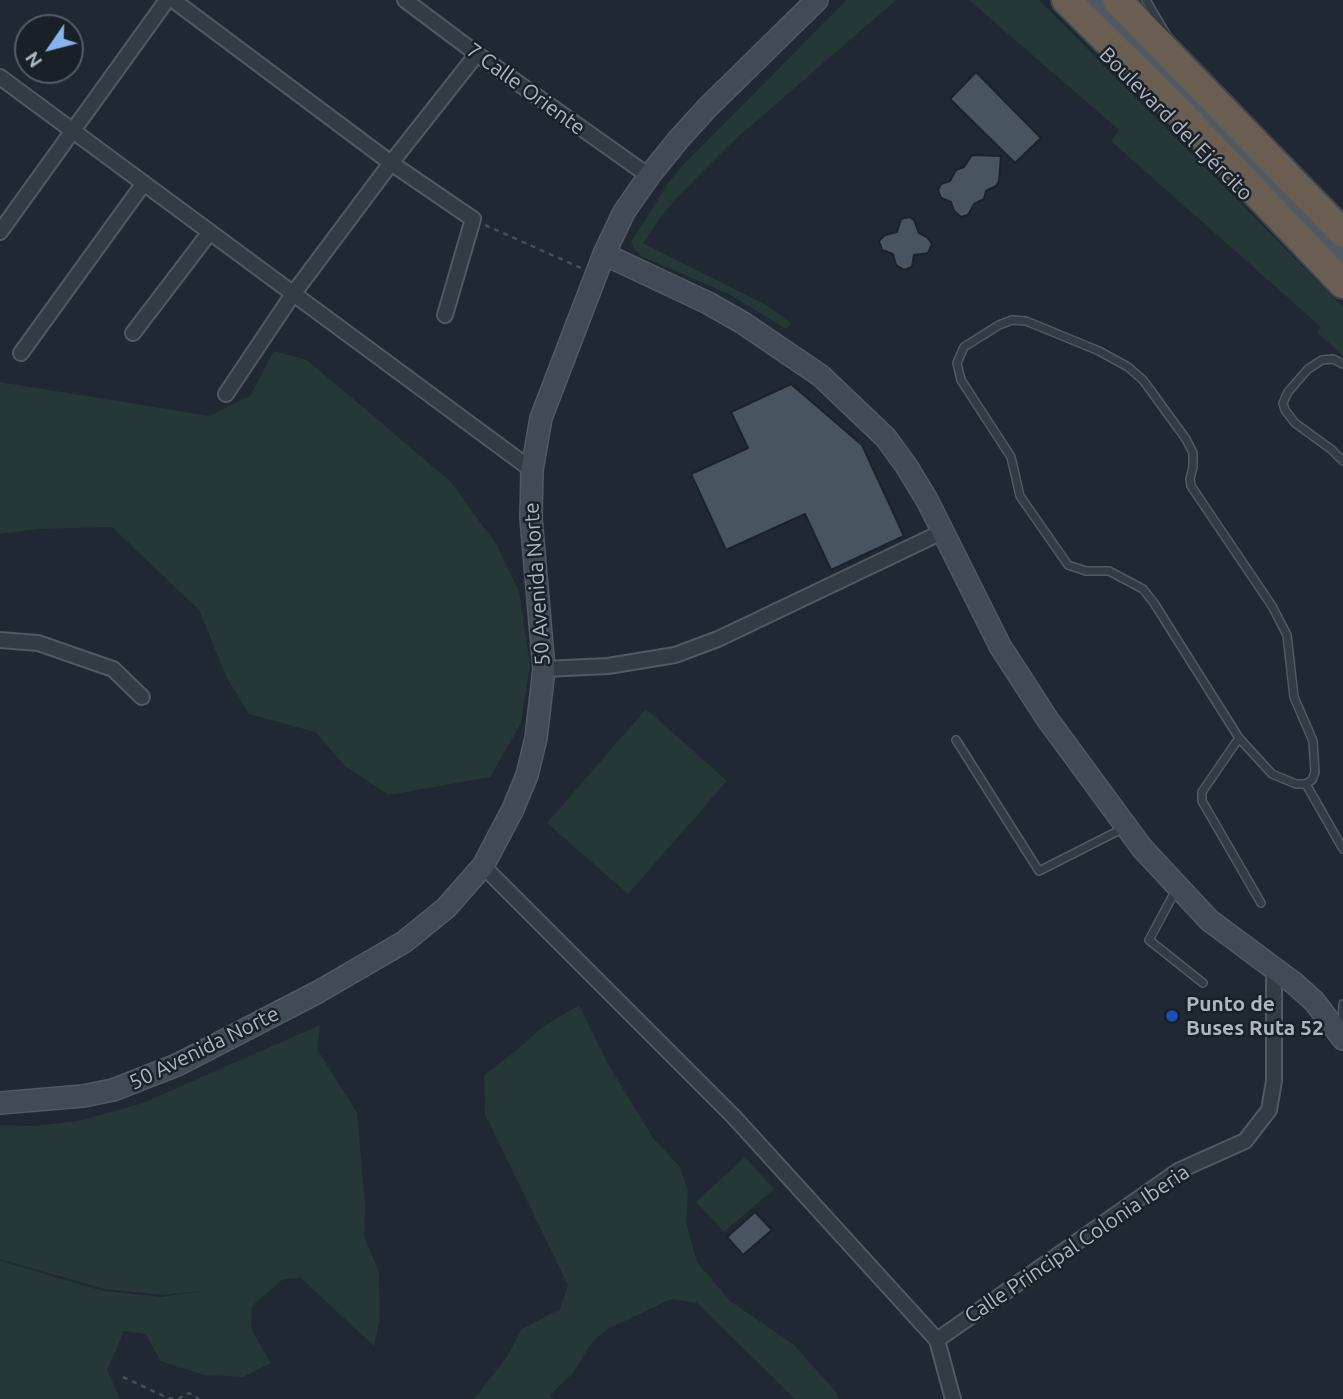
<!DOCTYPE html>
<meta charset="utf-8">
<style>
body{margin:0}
#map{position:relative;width:1343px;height:1399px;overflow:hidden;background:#202933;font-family:Ubuntu,sans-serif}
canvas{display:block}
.north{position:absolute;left:14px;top:14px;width:70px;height:70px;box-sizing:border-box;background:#192028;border:2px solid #545c65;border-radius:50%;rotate:235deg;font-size:19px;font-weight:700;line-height:28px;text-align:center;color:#adb6c1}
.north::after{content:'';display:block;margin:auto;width:24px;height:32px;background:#85b3ee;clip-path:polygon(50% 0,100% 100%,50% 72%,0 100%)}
</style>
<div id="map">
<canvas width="1343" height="1399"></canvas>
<div class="north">N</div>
</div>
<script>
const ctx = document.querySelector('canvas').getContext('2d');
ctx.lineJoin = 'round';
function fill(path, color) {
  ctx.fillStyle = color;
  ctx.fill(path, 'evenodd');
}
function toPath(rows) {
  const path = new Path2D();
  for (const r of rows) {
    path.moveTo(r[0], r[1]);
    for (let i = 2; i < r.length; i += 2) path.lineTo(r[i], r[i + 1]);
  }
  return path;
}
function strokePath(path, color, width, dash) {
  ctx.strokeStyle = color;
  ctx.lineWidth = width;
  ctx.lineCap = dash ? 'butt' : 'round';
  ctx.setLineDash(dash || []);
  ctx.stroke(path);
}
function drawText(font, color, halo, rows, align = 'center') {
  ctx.font = font + ' Ubuntu,sans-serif';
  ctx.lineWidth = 5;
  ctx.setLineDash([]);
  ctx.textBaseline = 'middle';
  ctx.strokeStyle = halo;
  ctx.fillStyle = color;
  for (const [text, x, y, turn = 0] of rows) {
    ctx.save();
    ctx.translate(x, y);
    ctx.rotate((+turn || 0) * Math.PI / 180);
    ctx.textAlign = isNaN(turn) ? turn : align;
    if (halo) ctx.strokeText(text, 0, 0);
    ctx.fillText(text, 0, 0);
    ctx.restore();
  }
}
fill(toPath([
 [847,0,896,0,731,143,699,175,667,209,643,243,768,306,791,323,786,329,729,294,641,256,634,248,631,242,668,183,681,167],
 [969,0,1039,0,1343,307,1343,356,1317,332,1321,327,1111,141,1119,130],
 [274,351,307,360,450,481,496,544,519,591,530,665,521,723,490,777,389,795,344,765,315,732,249,714,227,678,199,610,112,527,38,529,0,534,0,382,209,416,250,396],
 [646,709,727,781,628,894,547,823],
 [579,1005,608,1064,653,1138,680,1167,688,1191,686,1223,697,1262,730,1301,793,1344,837,1393,838,1399,795,1399,697,1303,671,1299,606,1330,590,1345,573,1373,550,1395,553,1399,474,1399,507,1357,522,1329,560,1309,568,1285,485,1114,484,1075,513,1053,543,1027],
 [320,1025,317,1049,357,1113,365,1202,364,1236,379,1272,380,1318,374,1346,301,1278,283,1279,252,1306,251,1329,271,1363,243,1377,204,1375,161,1361,145,1334,124,1331,107,1370,120,1399,0,1399,0,1261,103,1291,162,1297,202,1291,163,1295,105,1289,0,1259,0,1125,33,1126,79,1121,143,1103],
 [745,1157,774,1189,724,1232,696,1202]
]), '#253736');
const building = toPath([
 [976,72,1041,138,1015,163,950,99,976,72],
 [972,155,1001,156,999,181,996,186,986,191,984,199,974,204,968,215,961,217,954,211,951,202,941,198,938,190,941,184,950,181,956,170,964,167,972,155],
 [909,217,914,220,919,233,927,237,932,244,928,253,914,255,912,267,904,270,896,265,893,254,882,250,879,241,885,235,897,232,901,219,909,217],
 [791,384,862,445,904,536,831,570,805,514,726,550,691,474,748,448,731,412,791,384],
 [755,1212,772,1230,743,1255,727,1237,755,1212]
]);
fill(building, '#48545f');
strokePath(building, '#1b222a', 2);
const lane = toPath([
 [1146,0,1166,34],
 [1012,320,1026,321,1099,351,1128,367,1143,380,1186,439,1193,453,1193,467,1190,479,1191,486,1272,606,1287,635,1294,697,1313,741,1315,772,1312,780,1306,784,1296,784,1272,774,1239,738,1154,603,1143,589,1109,571,1086,571,1068,565,1020,496,1011,457,961,380,957,363,964,347,999,325,1012,320],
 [1343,364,1333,359,1322,360,1308,369,1288,392,1283,403,1285,410,1295,423,1332,450,1343,461],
 [1239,738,1202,792,1202,801,1261,903],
 [956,740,1039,871,1124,828],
 [1306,784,1343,849],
 [1177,888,1149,940,1203,983],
 [1342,1028,1343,1004]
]);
const street = toPath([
 [173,0,391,163,473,219,445,315],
 [405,0,477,54,649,176],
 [0,77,532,470],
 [0,232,167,0],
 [133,333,210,232],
 [21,353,144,183],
 [226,394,293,294,391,163,477,54],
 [0,640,38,643,113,669,142,697],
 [544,669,608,666,675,655,718,639,942,532],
 [483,866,734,1117,937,1340,953,1399],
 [937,1340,1178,1171,1245,1141,1269,1110,1274,1081,1274,968]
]);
const secondary = toPath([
 [604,254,708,303,743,323,821,376,886,438,907,467,927,500,1000,646,1048,720,1142,848,1209,920,1295,984,1314,1001,1343,1039],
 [0,1103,83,1096,113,1090,177,1065,318,992,404,942,446,908,483,866,513,809,527,775,536,738,544,669,531,518,532,470,541,418,604,254,624,212,649,176,678,140,707,108,817,0]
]);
const primary = toPath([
 [1088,0,1343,258]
]);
const highway = toPath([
 [1066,0,1180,113,1343,284],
 [1117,0,1343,233]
]);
strokePath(lane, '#515962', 10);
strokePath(street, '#515962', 18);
strokePath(secondary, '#515962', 24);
strokePath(primary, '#3d444d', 26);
strokePath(highway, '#3e464e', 32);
strokePath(toPath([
 [485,225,581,268],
 [123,1377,168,1398,178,1399,189,1393,199,1399]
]), '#415254', 2.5, [5, 5]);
strokePath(lane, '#333b44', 7);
strokePath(street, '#333b44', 14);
strokePath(secondary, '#414b56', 21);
strokePath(primary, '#515a64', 23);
strokePath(highway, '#695e51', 28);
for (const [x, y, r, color] of [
 [1172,1016,7,"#1a4fb4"]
]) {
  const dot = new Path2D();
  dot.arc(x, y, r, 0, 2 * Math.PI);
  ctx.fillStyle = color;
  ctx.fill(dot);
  strokePath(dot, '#192028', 2.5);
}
drawText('21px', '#adb6c1', '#192028', [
 ["7 Calle Oriente",526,89,36],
 ["Boulevard del Ejército",1176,124,45],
 ["50 Avenida Norte",537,584,-94],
 ["50 Avenida Norte",204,1048,-26],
 ["Calle Principal Colonia Iberia",1077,1244,-34]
]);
drawText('bold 21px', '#adb6c1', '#192028', [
 ["Punto de",1186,1004],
 ["Buses Ruta 52",1186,1028]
], 'left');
</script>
